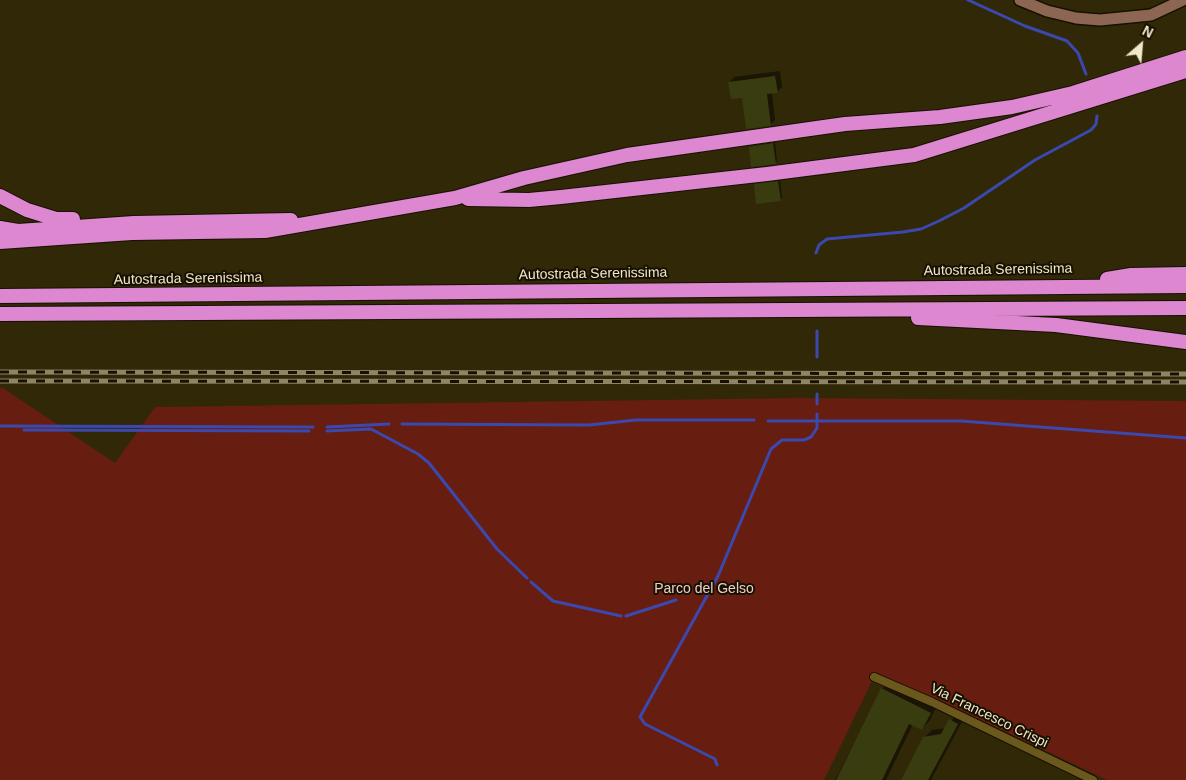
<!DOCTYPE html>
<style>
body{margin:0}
#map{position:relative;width:1186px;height:780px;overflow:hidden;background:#312808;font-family:Helvetica,sans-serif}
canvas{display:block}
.north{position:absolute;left:1116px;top:20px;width:50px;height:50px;-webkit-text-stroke:4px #171000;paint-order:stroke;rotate:27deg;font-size:14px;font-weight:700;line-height:20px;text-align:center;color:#f1e8ca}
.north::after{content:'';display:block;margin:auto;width:18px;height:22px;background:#f1e8ca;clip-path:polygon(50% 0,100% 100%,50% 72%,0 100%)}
</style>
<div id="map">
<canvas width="1186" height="780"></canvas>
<div class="north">N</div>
</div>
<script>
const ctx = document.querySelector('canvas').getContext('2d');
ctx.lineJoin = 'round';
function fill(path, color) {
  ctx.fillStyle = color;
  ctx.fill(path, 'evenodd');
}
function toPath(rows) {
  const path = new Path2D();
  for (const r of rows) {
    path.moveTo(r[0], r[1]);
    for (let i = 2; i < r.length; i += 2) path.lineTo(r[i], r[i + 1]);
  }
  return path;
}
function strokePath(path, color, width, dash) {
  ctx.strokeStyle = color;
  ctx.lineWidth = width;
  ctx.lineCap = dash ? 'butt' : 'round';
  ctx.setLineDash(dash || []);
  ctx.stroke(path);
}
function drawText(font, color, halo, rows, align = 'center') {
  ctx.font = font + ' Helvetica,sans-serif';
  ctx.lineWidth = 4;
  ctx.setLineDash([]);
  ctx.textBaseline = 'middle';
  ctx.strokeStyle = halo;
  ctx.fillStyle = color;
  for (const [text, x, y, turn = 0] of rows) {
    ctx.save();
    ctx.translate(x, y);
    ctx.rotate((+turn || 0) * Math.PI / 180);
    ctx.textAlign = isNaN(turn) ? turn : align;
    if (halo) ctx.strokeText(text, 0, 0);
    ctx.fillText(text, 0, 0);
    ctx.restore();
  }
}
fill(toPath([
 [0,388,3,388,115,463,155,407,799,398,1186,401,1186,780,1107,780,957,709,876,673,824,780,0,780]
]), '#671d10');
fill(toPath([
 [780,71,782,87,777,92,772,93,775,120,771,124,730,82,734,77],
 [775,142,777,161,775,163,750,147],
 [780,180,782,198,780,200,755,185],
 [891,680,938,704,930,720,922,729,913,724,886,780,835,780,882,689],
 [958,712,965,716,931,780,902,780,924,738,932,730,946,728]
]), '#0007');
strokePath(toPath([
 [968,0,1025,26,1067,41,1078,53,1086,74],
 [816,253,819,245,827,239,903,232,921,229,939,221,964,208,1035,160,1091,130,1096,124,1097,116],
 [817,357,817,331],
 [817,404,817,394],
 [768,421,961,421,1186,438],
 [402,424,589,425,636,420,754,420],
 [0,426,313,427],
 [327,427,389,424],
 [24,430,309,431],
 [327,431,371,429,418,454,429,463,497,549,527,578],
 [531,582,553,601,621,616],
 [626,616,676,600],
 [717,765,715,759,645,724,640,717,718,576,771,449,782,440,804,440,811,437,817,428,817,414]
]), '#3b48ae', 3);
fill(toPath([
 [775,76,778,93,767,94,771,126,746,129,742,98,731,99,728,82],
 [773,143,776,164,751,167,749,147],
 [778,181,781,201,756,204,754,184],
 [881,688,931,713,922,730,909,724,882,780,836,780],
 [949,719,958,724,928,780,901,780,923,737,941,734]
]), '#393c0f');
const street = toPath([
 [874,677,932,702,1093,780]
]);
const secondary = toPath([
 [1020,0,1047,11,1076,18,1100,20,1151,15,1183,0]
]);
const highway = toPath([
 [0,196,27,210,56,219,73,219],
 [468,199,529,200,561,197,767,174,914,155,1186,71],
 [0,228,18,231,134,223,291,220],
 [0,242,132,233,265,231,455,198,524,178,627,155,845,124,940,117,1012,107,1073,93,1186,57],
 [1107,279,1131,275,1186,274],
 [0,296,1186,286],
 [0,314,1186,308],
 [918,318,1056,325,1186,342]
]);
strokePath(street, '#161102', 10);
strokePath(secondary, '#161102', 14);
strokePath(highway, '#161102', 16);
strokePath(street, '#6a581c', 8);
strokePath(secondary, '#8c6652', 11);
strokePath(highway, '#dc87cf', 14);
const rail = toPath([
 [0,372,1186,374],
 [0,381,1186,382]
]);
strokePath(rail, '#8e8566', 5);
strokePath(rail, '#171000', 3, [9]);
drawText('14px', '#f1e8ca', '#171000', [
 ["Autostrada Serenissima",998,270,-1],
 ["Autostrada Serenissima",593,274,-1],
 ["Autostrada Serenissima",188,279,-1],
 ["Via Francesco Crispi",989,716,26]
]);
drawText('14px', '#edccc5', '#171000', [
 ["Parco del Gelso",704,589]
]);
</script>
